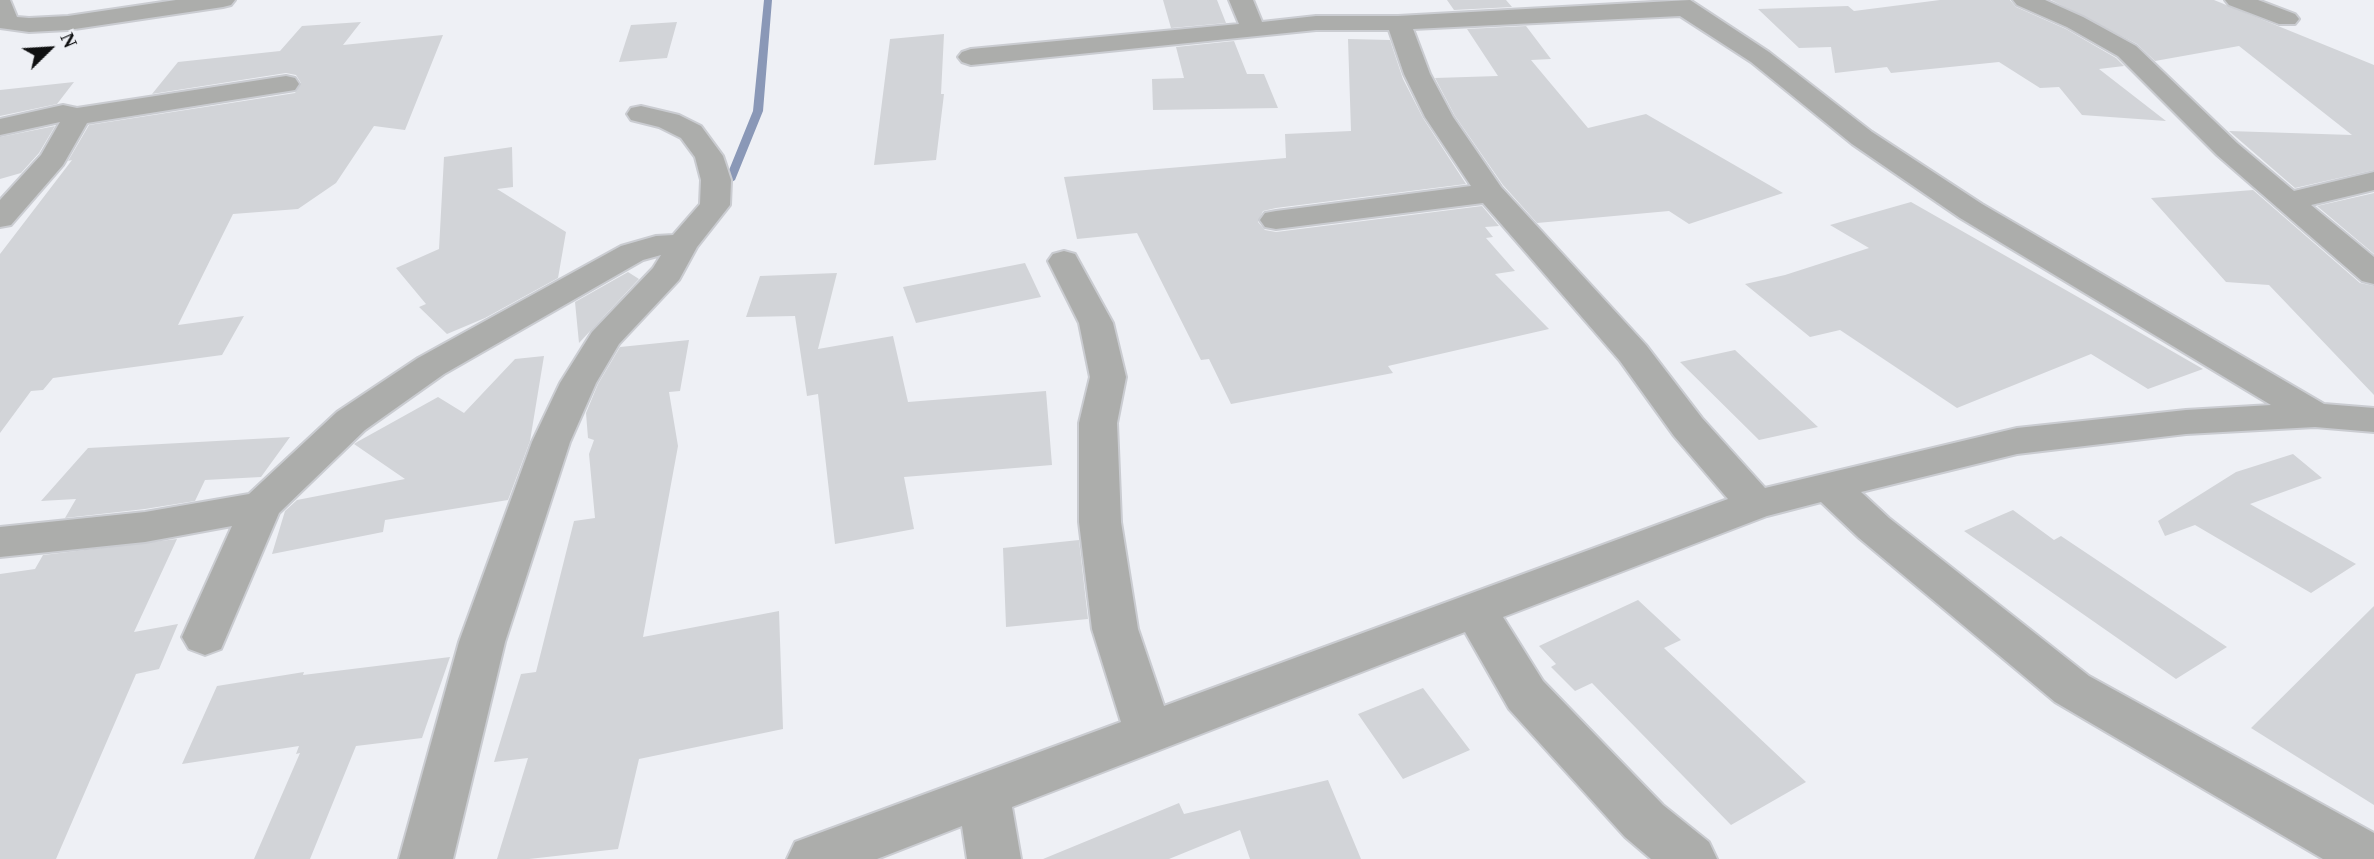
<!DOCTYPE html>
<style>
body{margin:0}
#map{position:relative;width:2374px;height:859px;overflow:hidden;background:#eef0f5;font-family:"Times New Roman",serif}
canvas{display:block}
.north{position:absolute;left:14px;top:14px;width:70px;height:70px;-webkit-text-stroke:5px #eef0f5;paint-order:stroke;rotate:66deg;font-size:19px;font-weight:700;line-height:28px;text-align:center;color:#0f1011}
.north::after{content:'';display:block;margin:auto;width:24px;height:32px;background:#0f1011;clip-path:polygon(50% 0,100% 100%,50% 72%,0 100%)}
</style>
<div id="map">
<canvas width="2374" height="859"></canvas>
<div class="north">N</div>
</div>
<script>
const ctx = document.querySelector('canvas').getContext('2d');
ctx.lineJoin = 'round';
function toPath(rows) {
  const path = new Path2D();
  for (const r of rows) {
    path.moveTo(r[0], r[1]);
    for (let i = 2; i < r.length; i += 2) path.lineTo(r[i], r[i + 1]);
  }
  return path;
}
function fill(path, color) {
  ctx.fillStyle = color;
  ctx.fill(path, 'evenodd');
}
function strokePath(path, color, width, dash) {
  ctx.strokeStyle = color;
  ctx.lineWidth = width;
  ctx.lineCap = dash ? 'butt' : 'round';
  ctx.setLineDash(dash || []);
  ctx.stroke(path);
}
fill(toPath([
 [764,0,772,0,763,111,735,180,730,183,725,180,753,111,764,0]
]), '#8a98b7');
fill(toPath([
 [1163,0,1217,0,1226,23,1171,28],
 [1447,0,1506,0,1512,7,1454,10],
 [1940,0,2010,0,2016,7,2066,29,2116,58,2124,66,2099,69,2166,121,2082,115,2059,87,2040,88,1999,62,1891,73,1887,67,1835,73,1831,47,1799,48,1758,9,1848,6,1854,11],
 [2051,0,2214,0,2374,65,2374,170,2295,188,2229,131,2352,135,2239,46,2155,61,2137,44],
 [361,22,343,45,443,35,405,130,374,126,336,183,298,209,233,214,178,325,244,316,222,355,53,378,43,390,31,391,0,433,0,254,72,160,68,161,89,125,295,93,301,83,296,75,286,73,152,94,178,62,280,51,302,26],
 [677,22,667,58,619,62,631,25],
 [1526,26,1551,59,1531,60,1588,128,1646,114,1783,193,1689,224,1669,211,1537,223,1503,185,1455,116,1435,78,1498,76,1467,29],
 [944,34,941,94,944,94,936,160,874,165,890,39],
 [1348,39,1390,40,1403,79,1423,118,1466,184,1276,208,1263,211,1258,222,1265,230,1276,232,1482,206,1499,226,1485,227,1493,237,1486,238,1515,271,1495,274,1549,329,1388,366,1393,373,1231,404,1209,359,1201,360,1137,233,1077,239,1064,177,1286,158,1285,134,1351,131],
 [1234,41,1247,74,1264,74,1278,108,1153,110,1152,79,1184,78,1176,47],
 [74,82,57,104,0,116,0,90],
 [55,126,39,153,21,173,0,179,0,137],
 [512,147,513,187,497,189,566,232,558,278,485,318,447,334,419,307,426,304,396,268,439,249,444,157],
 [2253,190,2360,283,2374,286,2374,395,2269,285,2226,282,2151,198],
 [2374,193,2374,254,2317,206],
 [1911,202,2078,297,2203,369,2148,389,2091,354,1957,408,1840,330,1810,337,1745,284,1785,275,1869,248,1830,225],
 [1025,263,1041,297,916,323,903,287],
 [628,272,639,279,579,343,575,302],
 [837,273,818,349,893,336,908,402,1046,391,1052,465,904,477,914,529,835,544,818,394,807,396,795,316,746,317,760,276],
 [689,340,680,391,669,392,678,446,643,637,779,611,783,729,639,759,618,849,529,859,497,859,528,758,494,762,521,674,536,672,574,521,595,518,589,454,594,440,588,438,586,413,598,384,620,347],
 [1735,350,1818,427,1759,440,1680,362],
 [544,356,530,441,508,500,385,520,383,532,272,554,285,511,297,500,405,479,354,444,357,442,438,397,464,413,515,359],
 [290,437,261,477,205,480,195,501,145,509,65,518,76,499,41,501,88,448],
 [2293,454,2322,478,2250,504,2356,564,2311,593,2195,525,2165,536,2158,521,2236,472],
 [2013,510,2054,540,2061,536,2227,647,2176,679,1964,531],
 [177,539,134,632,178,624,159,669,136,674,56,859,0,859,0,574,35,569,43,555],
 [1079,540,1088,619,1006,627,1003,548],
 [1638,600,1681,640,1664,648,1806,782,1731,825,1592,683,1575,691,1551,667,1556,664,1539,646],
 [2374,606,2374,805,2251,728],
 [450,657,422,738,356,746,310,859,254,859,300,753,296,754,299,746,182,764,217,686,304,672,303,675],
 [1423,688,1470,750,1403,779,1358,714],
 [1328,780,1361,859,1250,859,1240,830,1169,859,1043,859,1179,803,1184,814]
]), '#d2d4d8');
const minor = toPath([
 [0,0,10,0,17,17,29,18,68,16,176,0,235,0,231,5,223,7,68,30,29,32,0,28,0,0],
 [1229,0,1253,0,1262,22,1316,16,1398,16,1690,0,1769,52,1872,132,1982,204,2324,404,2374,408,2374,432,2315,427,2186,434,2017,454,1861,492,1889,518,2089,676,2374,833,2374,859,2323,859,2055,702,1859,538,1821,502,1767,516,1503,617,1543,681,1663,805,1709,842,1717,859,1651,859,1625,837,1509,709,1465,632,1012,807,1021,859,967,859,962,826,877,859,787,859,795,842,1121,722,1092,629,1079,522,1079,423,1090,377,1079,323,1048,261,1053,254,1064,251,1075,254,1113,323,1126,377,1117,423,1121,522,1138,629,1164,706,1728,499,1674,436,1620,361,1483,203,1276,229,1265,227,1260,220,1265,213,1276,211,1471,186,1425,117,1404,74,1389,30,1316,30,971,65,962,62,958,57,962,52,971,49,1239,24,1229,0],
 [1680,16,1751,62,1852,144,1960,218,2271,405,2186,410,2017,428,1765,488,1702,418,1646,345,1501,187,1453,117,1430,74,1413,29,1680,16],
 [2013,0,2045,0,2083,17,2136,46,2237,143,2294,191,2374,172,2374,190,2311,205,2374,257,2374,284,2362,281,2217,155,2118,56,2067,27,2017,5,2013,0],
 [2225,0,2258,0,2295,14,2299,19,2295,24,2279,24,2229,5,2225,0],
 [286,76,295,78,299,84,295,90,87,123,63,165,11,225,0,227,0,200,41,155,60,122,0,135,0,119,63,105,77,108,286,76],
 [641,106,679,115,701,126,723,156,731,180,730,205,697,247,679,280,619,344,596,383,570,442,505,642,453,859,399,859,459,642,532,442,560,383,592,332,653,268,661,255,643,260,444,374,365,430,279,513,221,649,205,655,189,649,182,637,232,526,145,542,0,557,0,527,145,512,249,494,337,412,418,358,621,246,656,236,673,235,700,204,701,180,695,157,681,138,659,127,631,120,627,114,631,108,641,106]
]);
strokePath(minor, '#caccd1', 4);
fill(minor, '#acadab');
</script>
